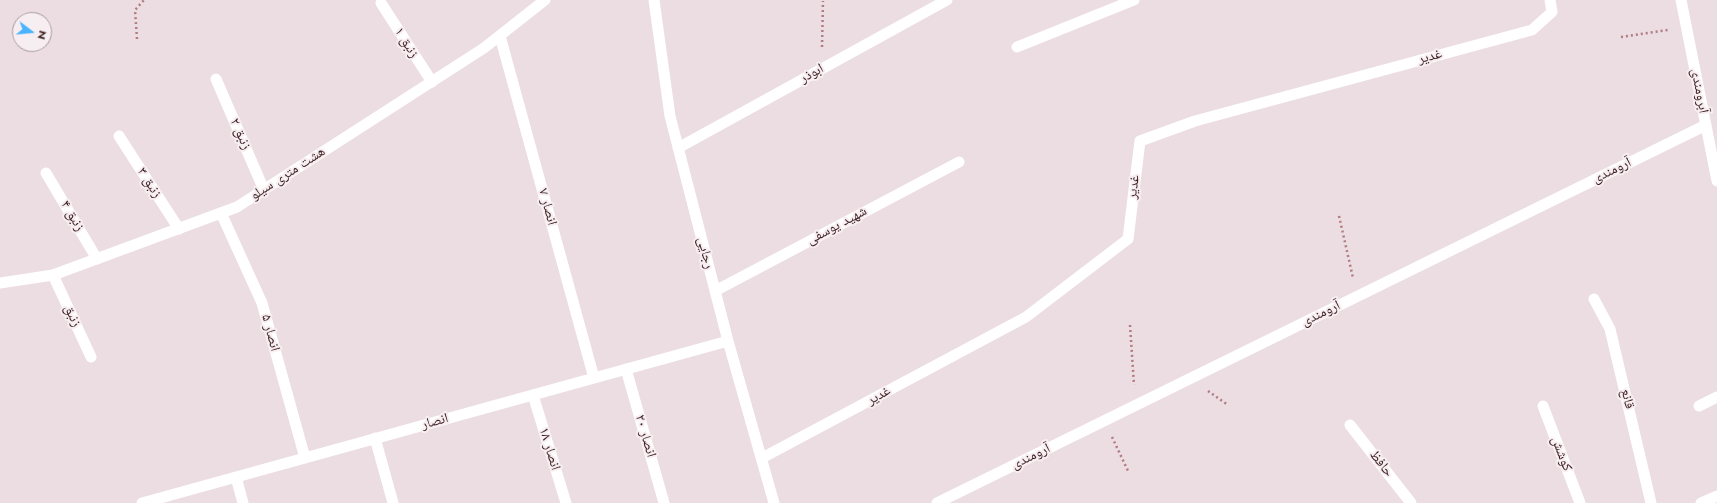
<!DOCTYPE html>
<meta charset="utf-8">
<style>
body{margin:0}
#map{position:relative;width:1717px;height:503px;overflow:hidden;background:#ebdde1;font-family:Jost,sans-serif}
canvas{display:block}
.north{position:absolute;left:12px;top:12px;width:40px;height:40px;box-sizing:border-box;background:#f7eef1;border:1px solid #ac9b9e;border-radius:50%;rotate:106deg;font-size:11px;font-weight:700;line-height:16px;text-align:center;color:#3b1e21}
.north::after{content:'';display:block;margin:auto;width:14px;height:18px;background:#49b3fd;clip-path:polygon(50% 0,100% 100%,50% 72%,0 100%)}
</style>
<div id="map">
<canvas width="1717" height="503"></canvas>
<div class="north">N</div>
</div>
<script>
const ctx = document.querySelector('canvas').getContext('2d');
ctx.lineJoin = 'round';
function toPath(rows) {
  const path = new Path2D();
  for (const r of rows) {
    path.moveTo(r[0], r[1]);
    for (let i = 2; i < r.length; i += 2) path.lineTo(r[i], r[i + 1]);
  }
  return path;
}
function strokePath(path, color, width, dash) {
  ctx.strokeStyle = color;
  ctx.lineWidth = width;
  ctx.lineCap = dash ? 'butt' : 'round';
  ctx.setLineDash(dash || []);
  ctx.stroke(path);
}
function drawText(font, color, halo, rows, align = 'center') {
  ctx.font = font + ' Jost,"Noto Naskh Arabic",sans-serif';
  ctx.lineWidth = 4;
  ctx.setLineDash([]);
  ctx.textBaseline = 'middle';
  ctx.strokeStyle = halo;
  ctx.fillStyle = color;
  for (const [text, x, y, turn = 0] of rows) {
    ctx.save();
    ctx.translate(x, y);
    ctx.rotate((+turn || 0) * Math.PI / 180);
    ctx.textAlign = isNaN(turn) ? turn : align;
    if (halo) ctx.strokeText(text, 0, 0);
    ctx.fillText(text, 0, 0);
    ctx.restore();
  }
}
strokePath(toPath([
 [1621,37,1668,30],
 [137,39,135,10,144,0],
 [822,47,823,1],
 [1339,216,1353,278],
 [1130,325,1134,385],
 [1208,391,1228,405],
 [1112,437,1129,473]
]), '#b17b83', 2.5, [2, 3]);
strokePath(toPath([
 [654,0,670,116,728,341,774,503],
 [1681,0,1717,181],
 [381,3,432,82],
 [500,36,594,378],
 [1017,47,1134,0],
 [216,79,264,190],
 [119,136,179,229],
 [678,148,947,0],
 [46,173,97,259],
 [221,213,262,303,305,458],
 [53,275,91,357],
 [715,291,959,162],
 [1594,299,1610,329,1651,503],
 [626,369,664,503],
 [533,395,566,503],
 [1543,406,1580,503],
 [1699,406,1717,397],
 [1350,425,1411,503],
 [375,438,393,503],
 [762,458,1026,317,1128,239,1140,141,1195,121,1532,30,1552,12,1550,0],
 [236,477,243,503],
 [142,503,728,341],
 [937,503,1706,125],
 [1701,503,1717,496]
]), '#fff', 11);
strokePath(toPath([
 [0,283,53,275,237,207,484,48,545,0]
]), '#fff', 11);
drawText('14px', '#3b1e21', '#f7eef1', [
 ["زنبق ۱",406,43,58],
 ["غدیر",1430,57,-15],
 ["ابوذر",812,74,-29],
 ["آبرومندی",1699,91,79],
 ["زنبق ۲",240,134,66],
 ["آرومندی",1612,171,-26],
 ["هشت متری سیلو",288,174,-33],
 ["زنبق ۳",149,183,57],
 ["غدیر",1134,187,-83],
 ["انصار ۷",547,207,75],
 ["زنبق ۴",72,216,59],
 ["شهید یوسفی",837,226,-28],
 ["رجایی",705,253,76],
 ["آرومندی",1321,314,-26],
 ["زنبق",72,316,65],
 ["انصار ۵",270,333,75],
 ["غدیر",879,396,-28],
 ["قانع",1627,399,77],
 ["انصار",435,422,-15],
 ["انصار ۲۰",645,436,74],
 ["انصار ۱۸",549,449,73],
 ["کوشش",1561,454,69],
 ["آرومندی",1031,457,-26],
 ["حافظ",1381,464,52]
]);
</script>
